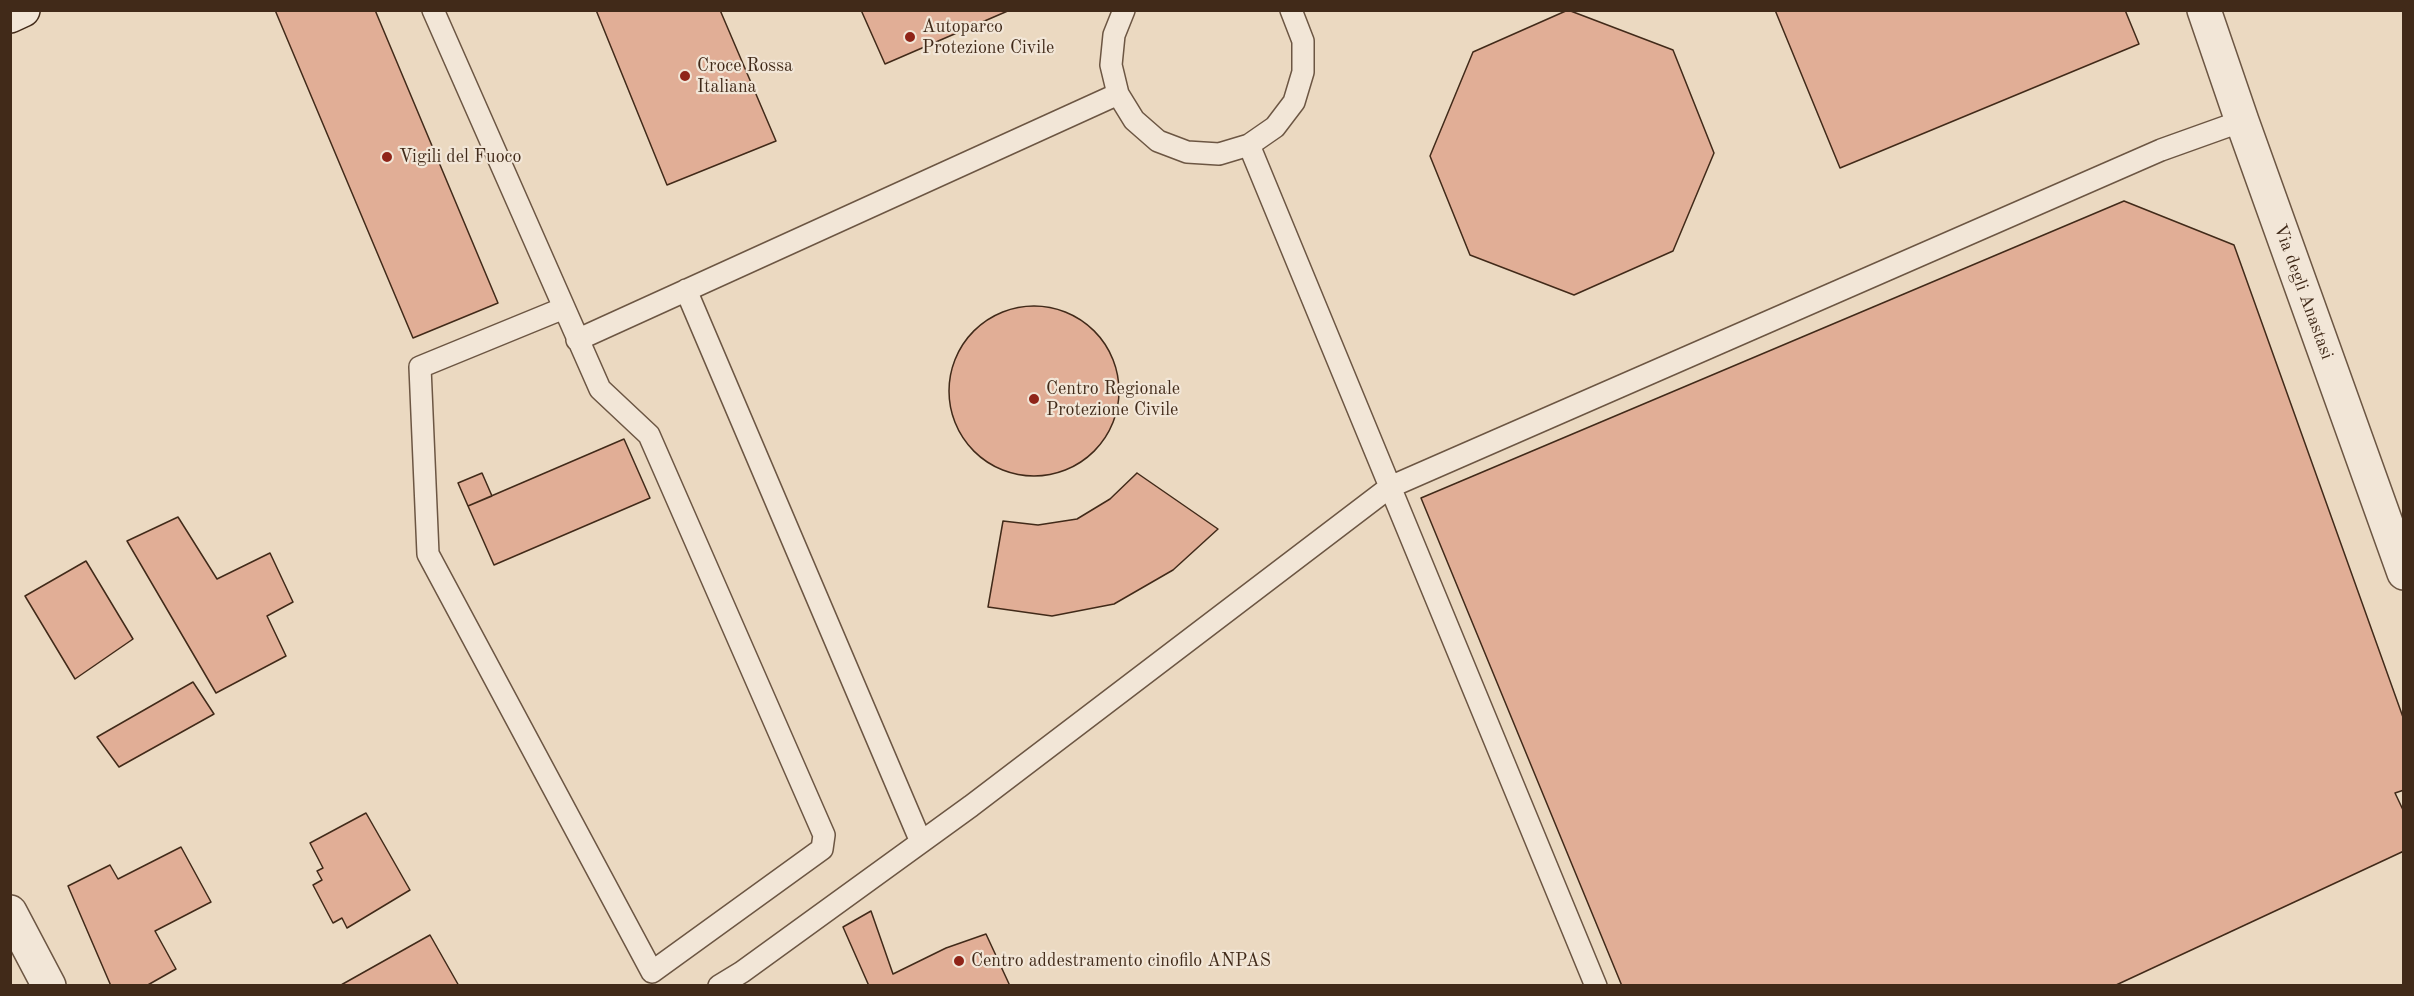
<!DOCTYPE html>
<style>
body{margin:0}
#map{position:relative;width:2414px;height:996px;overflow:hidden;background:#ebd9c1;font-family:"Old Standard TT",serif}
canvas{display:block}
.frame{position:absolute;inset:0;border:12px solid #412a19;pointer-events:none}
</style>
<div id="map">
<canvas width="2414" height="996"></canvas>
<div class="frame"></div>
</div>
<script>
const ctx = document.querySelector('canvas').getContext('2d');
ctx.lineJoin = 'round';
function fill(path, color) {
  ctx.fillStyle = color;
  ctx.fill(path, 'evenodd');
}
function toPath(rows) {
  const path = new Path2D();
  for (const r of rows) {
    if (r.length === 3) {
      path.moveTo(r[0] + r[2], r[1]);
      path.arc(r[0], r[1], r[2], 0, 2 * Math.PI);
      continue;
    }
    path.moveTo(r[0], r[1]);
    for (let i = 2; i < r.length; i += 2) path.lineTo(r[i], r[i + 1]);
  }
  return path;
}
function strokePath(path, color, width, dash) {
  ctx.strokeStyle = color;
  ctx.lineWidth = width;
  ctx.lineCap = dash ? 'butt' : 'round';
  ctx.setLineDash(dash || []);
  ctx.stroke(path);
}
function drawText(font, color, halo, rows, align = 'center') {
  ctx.font = font + ' "Old Standard TT",serif';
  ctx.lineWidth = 4.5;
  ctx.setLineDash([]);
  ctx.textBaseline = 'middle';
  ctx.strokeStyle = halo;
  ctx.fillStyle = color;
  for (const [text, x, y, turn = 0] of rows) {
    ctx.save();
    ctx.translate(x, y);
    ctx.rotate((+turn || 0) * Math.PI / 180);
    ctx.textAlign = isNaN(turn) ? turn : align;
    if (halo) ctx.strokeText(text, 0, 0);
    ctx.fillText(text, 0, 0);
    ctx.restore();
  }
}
const building = toPath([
 [275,10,375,10,498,303,413,338,275,10],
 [596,10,720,10,776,141,667,185,596,10],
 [861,10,1010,10,885,64,861,10],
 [1568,10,1673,50,1714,153,1673,251,1574,295,1470,255,1430,156,1473,52,1568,10],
 [1775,10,2125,10,2139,44,1840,168,1775,10],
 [2124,201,2234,245,2404,720,2404,790,2395,793,2404,812,2404,851,2114,986,1622,986,1421,498,2124,201],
 [1034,391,85],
 [624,439,650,498,494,565,468,506,624,439],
 [482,473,492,496,468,506,458,483,482,473],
 [1137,473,1218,529,1173,570,1114,604,1052,616,988,607,1003,521,1038,525,1077,519,1110,499,1137,473],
 [178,517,217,579,270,553,293,602,267,616,286,656,216,693,127,541,178,517],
 [86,561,133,639,75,679,25,596,86,561],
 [193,682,214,714,119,767,97,737,193,682],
 [366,813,410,890,347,928,342,918,333,923,313,885,322,880,317,871,323,868,310,843,366,813],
 [181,847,211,902,155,931,176,969,146,986,111,986,68,886,110,865,118,879,181,847],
 [871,911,893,974,946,948,986,934,1010,986,869,986,843,927,871,911],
 [430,935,459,986,341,986,341,985,430,935]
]);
fill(building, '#e1ae96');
strokePath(building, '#412a19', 1.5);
const lane = toPath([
 [433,10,600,389,649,435,824,835,822,849,652,972,428,554,420,367,564,308],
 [1124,10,1114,35,1111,65,1118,94,1134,120,1158,141,1187,152,1219,154,1249,145,1275,127,1294,102,1303,72,1303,41,1291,10],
 [1249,145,1596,986],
 [686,290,921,842],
 [577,340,1118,94],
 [719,986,742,972,971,806,1390,487,2161,150,2242,121]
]);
const street = toPath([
 [2204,10,2242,121,2404,573],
 [10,912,49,986]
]);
const secondary = toPath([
 [10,16,23,10]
]);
strokePath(lane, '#6c5643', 24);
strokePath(street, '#6c5643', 36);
strokePath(secondary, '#412a19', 36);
strokePath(lane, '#f2e6d7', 21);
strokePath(street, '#f2e6d7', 33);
strokePath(secondary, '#f2e6d7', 33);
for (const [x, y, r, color] of [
 [910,37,6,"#8f2418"],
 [685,76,6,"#8f2418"],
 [387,157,6,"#8f2418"],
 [1034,399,6,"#8f2418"],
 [959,961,6,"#8f2418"]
]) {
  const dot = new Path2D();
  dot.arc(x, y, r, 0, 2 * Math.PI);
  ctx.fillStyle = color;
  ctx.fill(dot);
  strokePath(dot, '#f2e6d7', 2);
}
drawText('18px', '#412a19', '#f2e6d7', [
 ["Autoparco",922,27],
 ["Protezione Civile",922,48],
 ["Croce Rossa",697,66],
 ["Italiana",697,87],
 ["Vigili del Fuoco",399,157],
 ["Centro Regionale",1046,389],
 ["Protezione Civile",1046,410],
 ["Centro addestramento cinofilo ANPAS",971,961]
], 'left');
drawText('18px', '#412a19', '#f2e6d7', [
 ["Via degli Anastasi",2303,292,70]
]);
</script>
